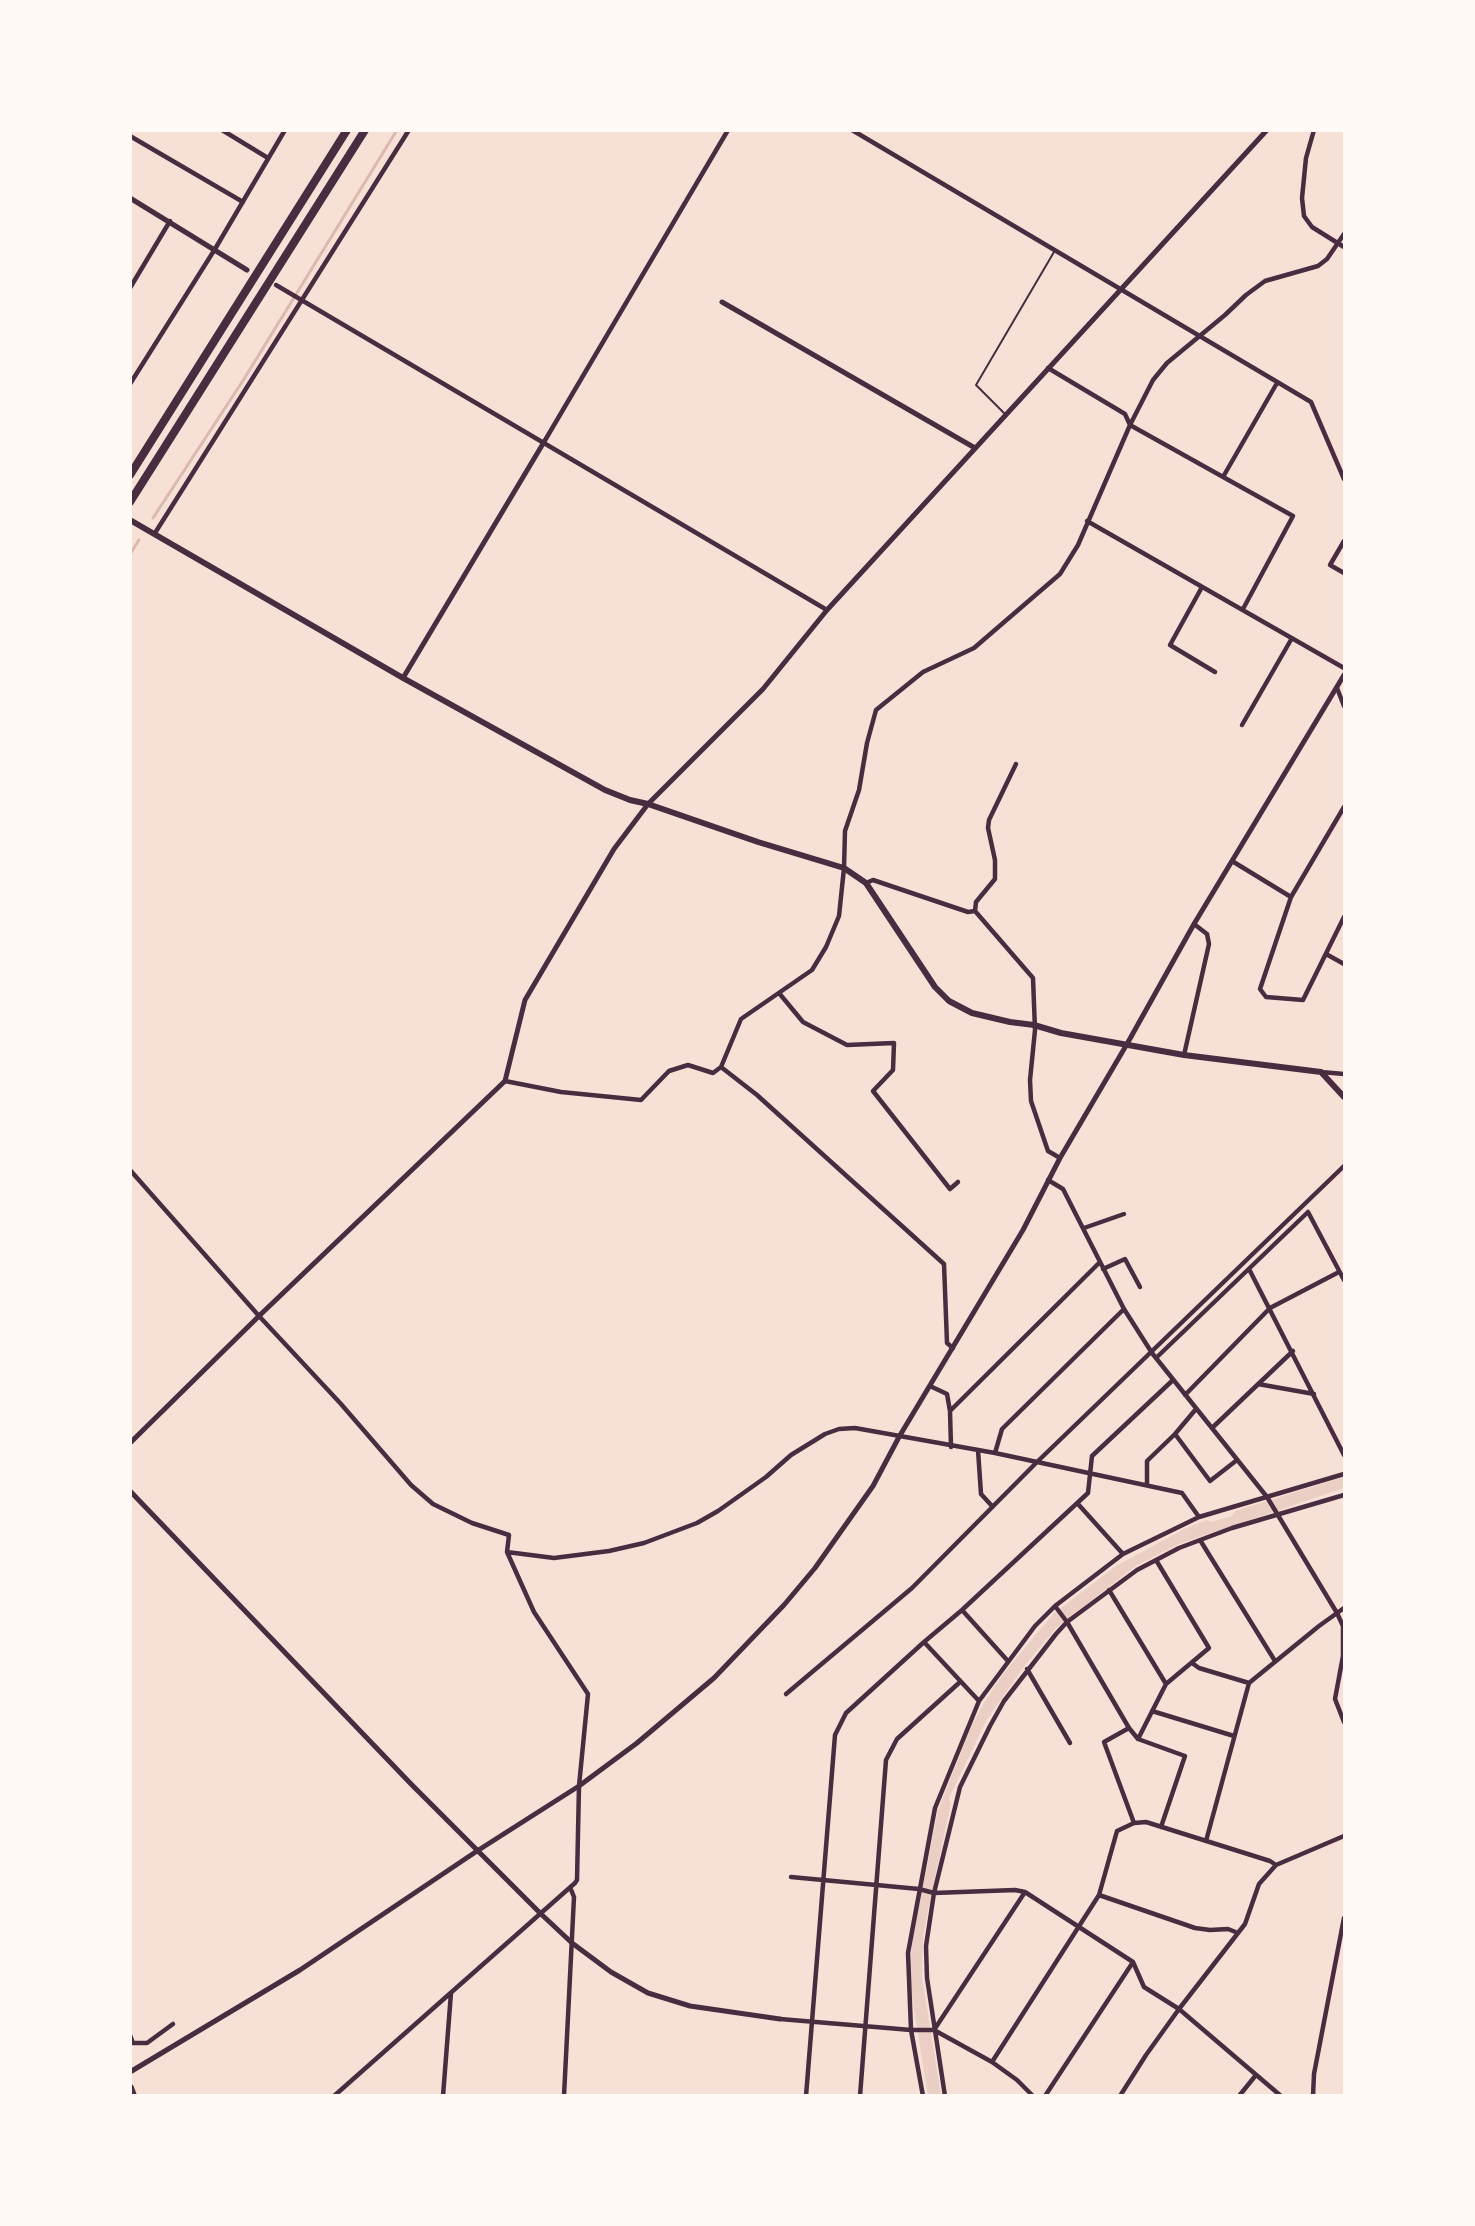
<!DOCTYPE html>
<style>
body{margin:0}
#map{position:relative;width:1475px;height:2226px;overflow:hidden;background:#f7e1d7;font-family:"IBM Plex Sans",sans-serif}
canvas{display:block}
.frame{position:absolute;inset:0;border:132px solid #fffaf5;pointer-events:none}
</style>
<div id="map">
<canvas width="1475" height="2226"></canvas>
<div class="frame"></div>
</div>
<script>
const ctx = document.querySelector('canvas').getContext('2d');
ctx.lineJoin = 'round';
function fill(path, color) {
  ctx.fillStyle = color;
  ctx.fill(path, 'evenodd');
}
function toPath(rows) {
  const path = new Path2D();
  for (const r of rows) {
    path.moveTo(r[0], r[1]);
    for (let i = 2; i < r.length; i += 2) path.lineTo(r[i], r[i + 1]);
  }
  return path;
}
function strokePath(path, color, width, dash) {
  ctx.strokeStyle = color;
  ctx.lineWidth = width;
  ctx.lineCap = dash ? 'butt' : 'round';
  ctx.setLineDash(dash || []);
  ctx.stroke(path);
}
fill(toPath([
 [1344,1477,1344,1488,1179,1544,1137,1565,1056,1628,1025,1665,1004,1695,986,1721,949,1798,951,1804,928,1910,923,1938,922,1977,941,2095,928,2096,912,1997,910,1967,913,1937,938,1810,973,1723,985,1701,1004,1673,1053,1614,1116,1566,1184,1529,1207,1520,1211,1522,1232,1516,1235,1511]
]), '#ebcfc5');
strokePath(toPath([
 [153,518,244,379,397,130],
 [130,554,139,540]
]), '#dcb8b0', 3);
strokePath(toPath([
 [1005,414,976,385,1054,252]
]), '#4a2c40', 2);
strokePath(toPath([
 [222,130,268,158],
 [852,130,1311,402,1344,479],
 [1314,130,1306,158,1302,198,1304,216,1312,227,1344,247],
 [130,136,243,202],
 [276,285,827,610],
 [130,288,170,221],
 [1048,368,1125,414,1130,425,1293,516,1243,609],
 [130,384,215,249,285,130],
 [544,442,728,130],
 [1223,477,1277,383],
 [1087,521,1344,668],
 [155,533,409,130],
 [1344,541,1330,565,1344,573],
 [1202,587,1170,645,1215,672],
 [1337,688,1344,706],
 [1242,725,1292,638],
 [1344,807,1291,897,1260,989,1266,997,1303,1000,1344,917],
 [1232,861,1291,897],
 [866,883,873,880,968,912,975,911,1033,978,1035,1030,1030,1080,1031,1101,1048,1151,1060,1158],
 [975,911,976,902,995,879,995,860,988,828,989,820,1016,764],
 [1326,954,1344,964],
 [779,993,803,1022,847,1045,894,1043,893,1070,873,1091,950,1189,958,1182],
 [1184,1055,1209,944,1207,934,1194,924],
 [721,1067,757,1095,944,1264,947,1343,953,1348],
 [1321,1072,1344,1074],
 [505,1081,561,1092,641,1100,669,1071,688,1065,713,1073,721,1067,741,1019,812,970,826,947,839,916,844,868,845,831,859,790,867,743,876,710,923,672,974,648,1060,574,1078,545,1130,425,1153,380,1167,363,1225,315,1246,295,1265,281,1318,266,1327,259,1344,234],
 [130,1170,259,1316,341,1404,411,1485,433,1504,472,1523,509,1535,507,1552,534,1612,588,1694,579,1786,577,1880,575,1883,334,2096],
 [1048,1180,1063,1189,1124,1309,1152,1353,1267,1497,1337,1613,1343,1626,1343,1656,1335,1699,1344,1722],
 [1084,1228,1124,1214],
 [1103,1269,1125,1259,1140,1287],
 [1249,1269,1344,1455],
 [1156,1358,1308,1212,1344,1280],
 [1258,1384,1314,1394],
 [930,1386,947,1394,950,1411,951,1447],
 [1185,1395,1270,1308,1339,1272],
 [950,1411,1099,1263],
 [1212,1428,1293,1351],
 [1175,1434,1210,1481,1237,1460],
 [978,1450,981,1494,992,1506],
 [995,1453,1002,1429,1124,1309],
 [1147,1485,1147,1461,1175,1434,1196,1409],
 [1078,1504,1123,1554],
 [1200,1540,1275,1661],
 [507,1552,554,1558,609,1551,644,1543,697,1523,718,1511,766,1477,791,1455,825,1434,839,1429,855,1428,995,1453,1182,1493,1199,1517],
 [1109,1590,1166,1684],
 [1055,1606,1067,1622,1129,1728,1138,1739,1185,1756,1161,1827],
 [962,1610,1007,1660],
 [924,1642,979,1701],
 [1192,1663,1199,1668,1249,1683],
 [1027,1669,1070,1743],
 [786,1694,912,1588,1037,1462,1344,1166],
 [1152,1711,1234,1736],
 [1129,1728,1104,1742,1134,1823],
 [1138,1739,1166,1684,1209,1648,1156,1560],
 [1206,1841,1249,1683,1319,1626,1344,1608],
 [791,1877,919,1889,934,1893,1015,1890,1025,1892,1133,1962,1144,1987,1179,2009,1281,2096],
 [1099,1895,1195,1928,1210,1930,1228,1929,1238,1933],
 [780,2019,911,2030,934,2030,992,2062,1017,2080,1033,2096],
 [934,2030,1025,1892],
 [130,2035,133,2043,147,2043,173,2024],
 [992,2062,1099,1895,1117,1831,1134,1823,1146,1822,1270,1861,1276,1865],
 [443,2096,451,1993],
 [564,2096,574,1897,570,1887],
 [806,2096,835,1735,846,1713,924,1642,962,1610,1088,1493,1092,1456,1173,1380],
 [860,2096,886,1760,897,1739,960,1682],
 [923,2096,911,2030,908,1953,935,1808,979,1701,1035,1626,1055,1606,1123,1554,1199,1517,1344,1474],
 [945,2096,927,1978,926,1946,934,1893,960,1787,990,1726,1004,1701,1056,1634,1067,1622,1137,1570,1179,1548,1232,1528,1344,1495],
 [1045,2096,1133,1962],
 [1120,2096,1146,2055,1179,2009,1245,1924,1259,1884,1276,1865,1344,1836],
 [1239,2096,1256,2075],
 [1313,2096,1314,2074,1344,1918]
]), '#4a2c40', 4.5);
strokePath(toPath([
 [130,198,247,270],
 [722,302,975,448],
 [403,678,544,442],
 [130,1443,259,1316,505,1081,525,1000,614,849,648,804,763,689,827,610,1267,130],
 [130,1491,412,1785,540,1913,572,1943,611,1972,648,1993,690,2006,780,2019],
 [130,2072,300,1970,477,1851,579,1786,637,1743,714,1678,784,1605,815,1568,873,1486,899,1437,1023,1230,1060,1158,1127,1044,1194,924,1344,675]
]), '#4a2c40', 5);
strokePath(toPath([
 [130,520,403,678,605,790,630,800,648,804,758,842,844,868,866,883,935,987,949,1001,972,1013,1010,1022,1034,1025,1061,1033,1184,1055,1321,1072,1344,1097]
]), '#4a2c40', 6);
strokePath(toPath([
 [130,475,347,130],
 [130,502,365,130],
 [130,2088,133,2096]
]), '#4a2c40', 8);
</script>
